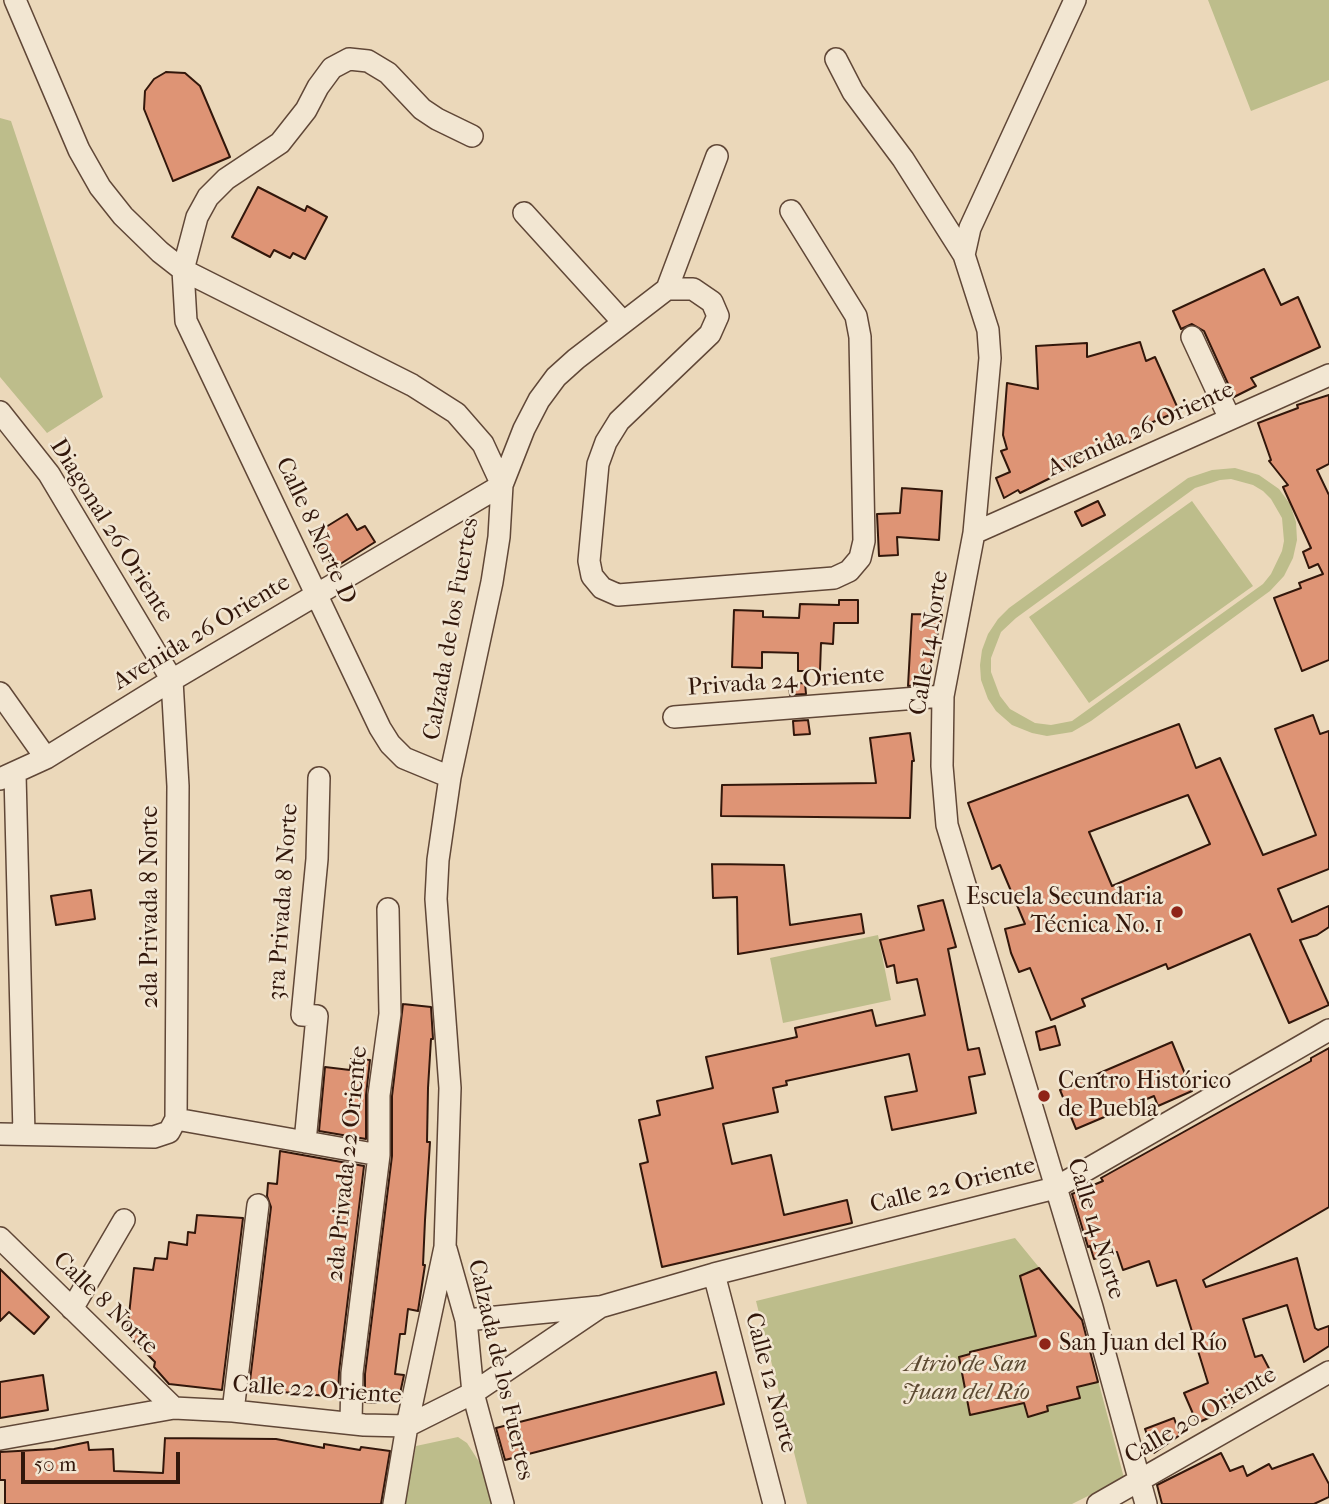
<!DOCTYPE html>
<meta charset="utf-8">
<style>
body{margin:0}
#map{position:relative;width:1329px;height:1504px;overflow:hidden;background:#ebd8ba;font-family:"IM FELL French Canon",serif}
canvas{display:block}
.scale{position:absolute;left:21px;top:1452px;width:159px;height:32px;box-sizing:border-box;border:4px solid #32170b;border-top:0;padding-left:9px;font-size:21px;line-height:24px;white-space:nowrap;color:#32170b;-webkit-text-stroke:5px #f2e6d2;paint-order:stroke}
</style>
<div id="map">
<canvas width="1329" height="1504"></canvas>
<div class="scale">50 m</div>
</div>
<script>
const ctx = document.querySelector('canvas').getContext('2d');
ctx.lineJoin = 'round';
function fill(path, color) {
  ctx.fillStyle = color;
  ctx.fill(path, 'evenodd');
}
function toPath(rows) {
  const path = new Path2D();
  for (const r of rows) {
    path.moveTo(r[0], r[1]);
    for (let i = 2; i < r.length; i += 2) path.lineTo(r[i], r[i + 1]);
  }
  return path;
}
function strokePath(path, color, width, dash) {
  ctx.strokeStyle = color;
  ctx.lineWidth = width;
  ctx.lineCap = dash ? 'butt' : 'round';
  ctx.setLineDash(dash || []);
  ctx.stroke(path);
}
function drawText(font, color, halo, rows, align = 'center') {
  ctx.font = font + ' "IM FELL French Canon",serif';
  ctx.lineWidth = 5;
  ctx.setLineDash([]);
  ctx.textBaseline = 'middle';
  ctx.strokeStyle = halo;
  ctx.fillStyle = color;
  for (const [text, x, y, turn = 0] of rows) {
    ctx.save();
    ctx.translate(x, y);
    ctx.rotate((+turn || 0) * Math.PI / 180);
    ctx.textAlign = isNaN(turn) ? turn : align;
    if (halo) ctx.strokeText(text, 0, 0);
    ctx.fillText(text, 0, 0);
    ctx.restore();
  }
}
fill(toPath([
 [1208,0,1329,0,1329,80,1251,111],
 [0,118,11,121,103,397,47,433,0,377],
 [1235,468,1259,475,1279,489,1290,504,1296,522,1297,540,1293,558,1284,576,1270,591,1091,721,1072,732,1047,736,1032,733,1012,725,996,711,988,699,981,680,980,665,982,650,988,634,998,619,1009,608,1188,478,1212,470],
 [1231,479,1253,485,1263,491,1271,499,1282,518,1284,541,1282,551,1271,574,1263,584,1072,721,1051,725,1035,723,1010,709,1000,696,991,672,991,658,1001,632,1016,618,1195,488,1220,480],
 [1192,501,1253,586,1089,703,1029,617],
 [878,935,891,1000,783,1023,770,958],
 [1015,1238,1082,1320,1124,1478,1072,1504,807,1504,756,1301],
 [458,1437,467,1443,485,1471,497,1504,405,1504,416,1446]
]), '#bdbd8b');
const building = toPath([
 [166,72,185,73,200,86,230,157,173,181,144,109,145,91,154,79,166,72],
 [258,187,305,211,307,206,327,217,305,259,293,253,290,258,274,250,270,257,232,237,258,187],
 [1264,269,1281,305,1298,297,1320,347,1251,378,1256,386,1234,397,1204,331,1192,324,1181,329,1173,311,1264,269],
 [1140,342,1146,361,1155,357,1179,411,1134,430,1138,439,1093,457,1020,493,1018,490,1004,498,996,478,1010,472,1001,451,1007,449,1003,435,1007,383,1038,389,1036,346,1087,343,1087,357,1140,342],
 [1329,395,1329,464,1317,470,1329,495,1329,660,1302,671,1274,598,1301,588,1299,583,1323,574,1318,564,1309,568,1303,552,1311,548,1283,487,1288,485,1269,461,1271,460,1258,423,1298,408,1297,405,1329,395],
 [902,488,942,491,939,540,897,537,898,555,879,556,877,514,900,513,902,488],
 [1098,501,1105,515,1082,526,1075,512,1098,501],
 [347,514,357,530,365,526,375,542,334,568,327,557,323,559,314,546,318,543,313,535,347,514],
 [839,600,858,600,858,623,834,623,833,644,821,643,820,671,798,671,798,653,762,652,762,668,732,667,734,610,763,611,763,617,799,618,800,604,839,605,839,600],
 [912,614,942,615,926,684,908,686,912,614],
 [805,683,806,694,790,695,789,684,805,683],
 [1313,715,1320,734,1329,731,1329,869,1278,889,1292,922,1329,906,1329,927,1317,935,1300,940,1329,1005,1289,1023,1250,934,1168,969,1166,964,1082,999,1085,1006,1051,1020,1030,968,1019,972,1011,953,1005,929,1025,924,1000,865,992,869,968,803,1179,724,1196,768,1220,758,1263,855,1316,835,1275,729,1313,715],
 [1188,795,1210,844,1112,886,1089,832,1188,795],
 [808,720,810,734,794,735,793,721,808,720],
 [910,733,914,761,912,761,910,818,721,816,722,785,876,783,870,738,910,733],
 [712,864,784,865,790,925,861,914,864,933,738,954,737,897,713,898,712,864],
 [91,890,95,919,56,925,51,896,91,890],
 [943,900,956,947,948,949,968,1050,979,1048,985,1074,969,1077,976,1113,892,1130,885,1097,917,1091,909,1054,786,1081,787,1085,773,1088,778,1112,723,1124,732,1164,771,1155,784,1215,847,1200,852,1223,662,1267,640,1164,648,1162,639,1120,660,1115,657,1101,713,1088,706,1057,797,1037,795,1028,872,1010,876,1026,925,1015,917,979,897,983,894,965,887,967,880,940,924,930,918,906,943,900],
 [403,1004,431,1007,433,1039,431,1039,428,1088,427,1142,430,1142,425,1220,423,1265,425,1265,418,1311,408,1309,405,1334,400,1334,395,1374,404,1375,398,1403,376,1400,376,1403,365,1402,365,1374,392,1156,392,1096,403,1004],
 [1055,1026,1060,1045,1040,1050,1036,1032,1055,1026],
 [1172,1042,1192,1091,1158,1106,1154,1096,1076,1129,1060,1090,1172,1042],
 [1329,1048,1329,1207,1203,1280,1206,1287,1297,1258,1315,1328,1318,1330,1329,1326,1329,1346,1304,1362,1287,1305,1243,1319,1255,1357,1262,1355,1275,1380,1231,1405,1232,1407,1212,1414,1213,1416,1197,1423,1184,1393,1208,1383,1176,1280,1157,1286,1149,1261,1123,1270,1117,1252,1094,1259,1090,1246,1088,1247,1072,1194,1103,1181,1101,1178,1311,1061,1311,1058,1329,1048],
 [351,1059,370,1060,366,1095,366,1139,319,1131,325,1067,350,1070,351,1059],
 [280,1151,364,1166,339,1372,338,1397,249,1389,271,1207,267,1196,268,1183,277,1184,280,1151],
 [197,1215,243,1218,222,1390,169,1384,154,1367,155,1362,127,1334,134,1268,153,1270,155,1258,167,1259,169,1242,187,1245,188,1232,195,1233,197,1215],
 [1039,1268,1082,1320,1098,1382,1077,1387,1080,1398,1047,1406,1048,1411,1028,1417,1024,1403,970,1415,959,1357,970,1354,970,1352,1036,1336,1020,1276,1039,1268],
 [0,1269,49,1317,34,1334,9,1312,0,1321,0,1269],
 [716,1372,724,1404,505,1460,496,1428,716,1372],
 [43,1375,48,1410,0,1418,0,1382,43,1375],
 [1174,1418,1180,1435,1154,1453,1145,1429,1174,1418],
 [165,1438,276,1439,324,1448,324,1444,360,1450,361,1447,390,1451,381,1504,5,1504,5,1480,0,1480,0,1452,54,1449,88,1442,89,1450,113,1449,114,1471,163,1473,165,1438],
 [1221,1453,1230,1471,1243,1466,1247,1476,1269,1464,1272,1469,1313,1454,1329,1484,1329,1497,1314,1504,1162,1504,1157,1485,1221,1453]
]);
fill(building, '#de9475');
strokePath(building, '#32170b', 2);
const minor = toPath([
 [15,0,79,150,100,187,123,216,160,252,183,270,412,385,456,413,483,444,502,485,499,537,492,582,450,777,438,860,436,899,450,1088,445,1247,407,1426,394,1504],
 [1075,0,970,228,964,255,988,330,990,358,974,533,943,696,942,766,947,825,1092,1307,1146,1504],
 [836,59,853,92,903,159,964,255],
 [524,213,623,322],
 [667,289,693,289,712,302,718,316,710,334,619,421,606,442,598,464,589,561,592,576,602,588,618,595,834,578,849,571,860,558,864,541,860,337,856,316,791,211],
 [1192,337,1230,419],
 [0,412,49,474,172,680,178,786,176,1119,169,1132,154,1137,0,1134],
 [974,533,1329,375],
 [0,693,46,758],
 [674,717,943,696],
 [15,774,24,1134],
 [450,777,404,758,390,744,380,728,186,321,183,270,197,217,208,197,226,179,280,143,306,110,318,87,332,68,349,59,368,61,388,73,422,109,437,119,472,136],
 [0,779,46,758,172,680,502,485,524,429,539,400,556,377,576,359,667,289,717,156],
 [176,1119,379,1155],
 [305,1142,317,1016,302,1015,317,859,319,778],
 [0,1238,174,1408],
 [446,1249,466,1320,473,1393,503,1504],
 [714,1274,774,1504],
 [72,1309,124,1220],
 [466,1320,598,1307],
 [233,1411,258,1205],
 [351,1423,352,1373,379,1155,379,1095,390,1014,388,909],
 [0,1439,174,1408,233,1411,364,1425,407,1426,473,1393,600,1307,714,1274,1055,1188,1329,1030],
 [1098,1504,1329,1372]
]);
strokePath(minor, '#604737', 24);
strokePath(minor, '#f2e6d2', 21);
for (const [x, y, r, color] of [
 [1177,912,7,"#8f2418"],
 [1044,1096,7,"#8f2418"],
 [1045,1344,7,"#8f2418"]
]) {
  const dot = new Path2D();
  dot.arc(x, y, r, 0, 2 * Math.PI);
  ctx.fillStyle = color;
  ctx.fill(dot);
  strokePath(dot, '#f2e6d2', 2.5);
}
drawText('24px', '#32170b', '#f2e6d2', [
 ["Avenida 26 Oriente",1141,430,-24],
 ["Diagonal 26 Oriente",111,531,58],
 ["Calle 8 Norte D",315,531,65],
 ["Calzada de los Fuertes",452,629,-80],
 ["Avenida 26 Oriente",202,633,-31],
 ["Calle 14 Norte",930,643,-81],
 ["Privada 24 Oriente",786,682,-4],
 ["3ra Privada 8 Norte",284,902,-86],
 ["2da Privada 8 Norte",151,907,-90],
 ["2da Privada 22 Oriente",348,1164,-84],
 ["Calle 22 Oriente",953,1186,-14],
 ["Calle 14 Norte",1095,1229,73],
 ["Calle 8 Norte",105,1304,44],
 ["Calzada de los Fuertes",500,1370,77],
 ["Calle 12 Norte",770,1383,75],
 ["Calle 22 Oriente",317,1391,4],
 ["Calle 20 Oriente",1201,1416,-30]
]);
drawText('24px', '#32170b', '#f2e6d2', [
 ["Escuela Secundaria",1163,898,"right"],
 ["Técnica No. 1",1163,926,"right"],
 ["Centro Histórico",1058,1082],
 ["de Puebla",1058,1110],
 ["San Juan del Río",1059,1344]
], 'left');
drawText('italic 24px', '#5c4931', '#f2e6d2', [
 ["Atrio de San",966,1365],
 ["Juan del Río",966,1393]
]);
</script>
